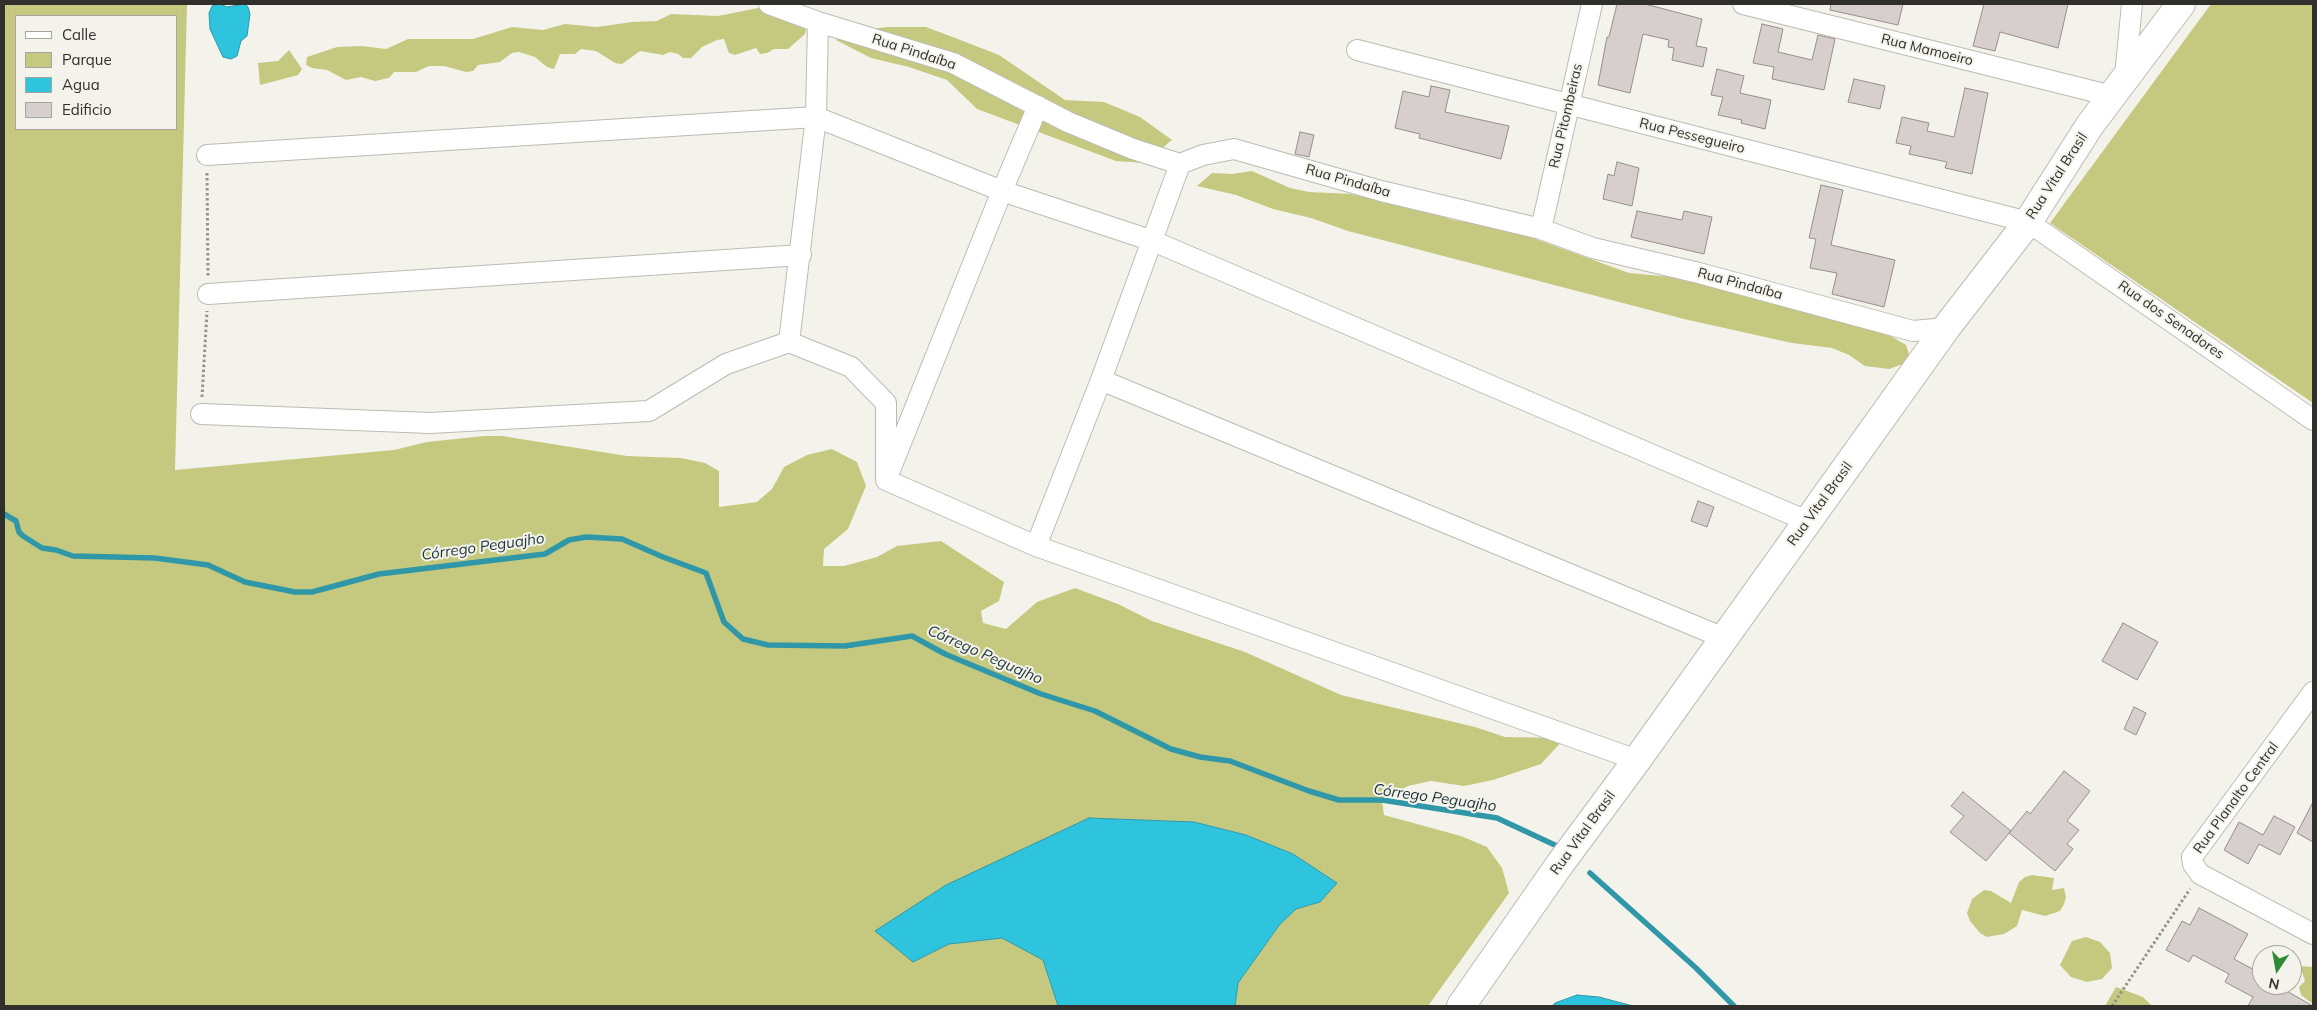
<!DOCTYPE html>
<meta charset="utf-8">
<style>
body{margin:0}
#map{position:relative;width:2317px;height:1010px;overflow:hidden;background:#f4f3eb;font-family:Mulish,sans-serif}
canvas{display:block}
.frame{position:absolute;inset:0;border:5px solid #302f2c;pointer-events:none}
.legend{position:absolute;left:15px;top:15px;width:162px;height:115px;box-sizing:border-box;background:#f4f3eb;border:1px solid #a6a59f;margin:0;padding:6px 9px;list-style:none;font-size:15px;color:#302f2c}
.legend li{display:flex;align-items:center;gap:10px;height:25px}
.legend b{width:25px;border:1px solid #a6a59f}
.north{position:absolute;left:2252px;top:945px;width:50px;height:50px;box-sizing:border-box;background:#f4f3eb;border:1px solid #a6a59f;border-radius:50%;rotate:192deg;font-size:14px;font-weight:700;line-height:20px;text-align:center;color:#302f2c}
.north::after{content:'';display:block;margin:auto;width:18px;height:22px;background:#308939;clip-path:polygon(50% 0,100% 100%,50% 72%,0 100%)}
</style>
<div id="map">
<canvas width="2317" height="1010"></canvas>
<div class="frame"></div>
<ul class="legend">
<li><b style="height:6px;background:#fff"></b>Calle</li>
<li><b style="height:14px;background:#c5c980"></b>Parque</li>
<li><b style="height:14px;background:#2fc4dd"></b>Agua</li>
<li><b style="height:14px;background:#d7cfcd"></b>Edificio</li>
</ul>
<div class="north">N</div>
</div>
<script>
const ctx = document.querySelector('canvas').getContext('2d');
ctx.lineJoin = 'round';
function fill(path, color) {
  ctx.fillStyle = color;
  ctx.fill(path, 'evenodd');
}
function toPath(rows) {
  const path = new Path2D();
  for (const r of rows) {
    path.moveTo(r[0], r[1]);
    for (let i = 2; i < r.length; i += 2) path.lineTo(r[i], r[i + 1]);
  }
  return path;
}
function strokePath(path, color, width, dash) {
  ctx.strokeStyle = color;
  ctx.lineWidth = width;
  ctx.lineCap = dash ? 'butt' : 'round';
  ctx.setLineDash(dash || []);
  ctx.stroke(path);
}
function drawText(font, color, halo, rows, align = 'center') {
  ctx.font = font + ' Mulish,sans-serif';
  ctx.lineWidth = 4;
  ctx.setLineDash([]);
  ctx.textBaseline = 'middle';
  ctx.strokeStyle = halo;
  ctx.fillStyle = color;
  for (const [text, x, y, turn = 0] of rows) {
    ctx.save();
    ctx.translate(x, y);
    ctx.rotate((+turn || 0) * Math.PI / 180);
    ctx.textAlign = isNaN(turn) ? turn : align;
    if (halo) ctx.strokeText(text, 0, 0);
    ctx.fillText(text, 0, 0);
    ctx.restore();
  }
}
fill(toPath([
 [4,4,187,4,175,470,394,450,427,442,484,436,502,436,627,456,681,458,705,463,719,471,719,507,757,502,772,489,784,467,807,455,832,449,857,462,866,486,848,529,824,549,823,566,844,566,877,557,897,546,941,541,1004,582,999,601,981,611,983,623,1006,629,1037,602,1075,588,1118,604,1152,621,1245,652,1341,695,1475,727,1505,737,1565,738,1541,764,1493,780,1464,786,1431,781,1408,786,1382,800,1384,815,1461,836,1487,847,1502,868,1509,893,1428,1006,1235,1006,1238,983,1280,924,1296,909,1320,902,1336,883,1293,854,1246,835,1194,822,1089,818,913,962,949,944,1002,937,1043,960,1058,1006,4,1006],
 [16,16,176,16,176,129,16,129],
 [2211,4,2313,4,2313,403,2050,223],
 [758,8,781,9,808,22,805,34,788,49,774,49,767,53,760,54,756,48,735,55,729,53,724,39,717,40,702,47,691,58,683,58,678,54,670,52,663,55,640,51,622,64,615,63,596,51,581,49,575,54,560,54,554,69,547,67,535,57,519,52,512,53,500,62,478,65,473,71,466,72,444,66,429,66,416,72,394,72,389,78,375,81,361,77,346,80,327,70,312,68,306,65,307,57,337,47,362,46,386,49,408,39,473,39,512,27,543,30,565,24,597,27,632,22,657,21,671,14,718,16],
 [888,27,926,27,963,41,999,55,1065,100,1104,102,1140,117,1172,140,1144,163,1116,161,977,109,947,80,909,67,871,58,836,40,850,31],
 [289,50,302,69,298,75,260,85,258,63,278,61],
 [1252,171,1290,188,1309,192,1351,194,1414,208,1453,220,1472,223,1533,238,1629,273,1672,277,1794,303,1889,335,1906,345,1911,361,1889,369,1865,366,1849,355,1832,348,1792,343,1684,319,1348,231,1311,218,1273,209,1236,195,1197,186,1212,173,1232,174],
 [2032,875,2054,878,2052,890,2064,888,2066,897,2064,904,2060,911,2045,916,2022,910,2017,926,2004,934,1987,937,1980,933,1970,921,1967,913,1972,899,1984,890,1991,891,2011,903,2019,882,2025,877],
 [2086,937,2100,942,2110,953,2112,968,2102,979,2087,982,2071,977,2060,965,2072,941],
 [2300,966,2313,967,2313,1004,2301,995,2299,987,2305,981],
 [2116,987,2143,997,2152,1006,2166,1006,2105,1006]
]), '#c5c980');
const water = toPath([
 [220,4,227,7,245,4,248,7,250,14,247,36,241,41,237,56,231,59,223,57,210,29,209,13,212,6,220,4],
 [1089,818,1194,822,1246,835,1293,854,1337,883,1320,902,1296,909,1280,924,1238,983,1235,1006,1058,1006,1043,960,1002,938,949,944,913,962,875,931,946,885,1089,818],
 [1577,995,1599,997,1633,1006,1552,1006,1555,1003,1577,995]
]);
fill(water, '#2fc4dd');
strokePath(water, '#2f97a8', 1);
strokePath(toPath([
 [4,514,16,521,19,532,23,536,42,548,56,550,73,556,155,558,208,565,245,582,295,592,312,592,379,574,545,554,569,540,586,537,622,539,663,557,706,573,724,622,743,639,768,645,845,646,912,636,945,654,1041,694,1095,711,1171,749,1200,757,1230,761,1309,791,1339,800,1382,800,1497,818,1557,846],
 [1590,873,1696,968,1734,1006]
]), '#2f97a8', 5.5);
const building = toPath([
 [1617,4,1645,4,1702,19,1696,46,1707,48,1703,67,1672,60,1674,48,1668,47,1669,40,1643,34,1630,93,1598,85,1607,37,1609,37,1617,4],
 [1831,4,1903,4,1898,25,1830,10,1831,4],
 [1984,4,2068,4,2058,48,2000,32,1995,51,1973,46,1984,4],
 [1762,24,1783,29,1778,52,1812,60,1818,35,1835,39,1824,90,1772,79,1774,67,1753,63,1762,24],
 [1717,69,1744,76,1740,93,1771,100,1765,129,1741,123,1742,120,1718,115,1723,97,1711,95,1717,69],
 [1854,79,1885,86,1880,109,1848,102,1854,79],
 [1431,86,1450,90,1445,112,1509,126,1501,159,1419,138,1420,134,1395,128,1403,91,1429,97,1431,86],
 [1965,88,1988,93,1972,174,1945,168,1947,162,1909,154,1911,146,1896,143,1902,117,1929,123,1927,131,1954,137,1965,88],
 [1300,132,1314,135,1309,157,1295,154,1300,132],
 [1617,162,1639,168,1632,206,1603,199,1608,174,1614,176,1617,162],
 [1821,185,1843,190,1831,245,1895,260,1884,307,1832,294,1837,273,1810,268,1816,239,1809,238,1821,185],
 [1637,211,1682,220,1684,211,1712,217,1704,254,1631,237,1637,211],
 [1698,501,1714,507,1707,527,1691,521,1698,501],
 [2123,623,2158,642,2137,680,2102,661,2123,623],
 [2134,707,2146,713,2136,735,2124,729,2134,707],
 [2064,771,2090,791,2067,821,2079,830,2067,844,2073,849,2055,871,2009,833,2027,811,2030,814,2064,771],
 [1963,792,2011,831,1986,861,1950,832,1964,816,1951,806,1963,792],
 [2313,802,2313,842,2297,833,2313,802],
 [2274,816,2295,827,2280,855,2259,844,2248,864,2224,850,2239,822,2263,835,2274,816],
 [2199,908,2248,934,2234,959,2262,974,2262,985,2276,985,2313,1006,2248,1006,2253,997,2225,982,2229,974,2193,955,2189,962,2166,950,2182,921,2190,925,2199,908]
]);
fill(building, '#d7cfcd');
strokePath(building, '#968e8c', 1);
const street = toPath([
 [769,4,818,22,953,63,1068,122,1133,149,1180,164,1203,155,1234,149,1381,191,1541,229,1593,248,1699,273,1913,331,1946,328],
 [1743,4,2112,96],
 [1357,50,2028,222,2313,420],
 [2125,76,2132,4],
 [207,155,816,117,1002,191,1153,241,1807,521],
 [1541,229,1592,4],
 [208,294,801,255],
 [789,342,851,367,886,403,886,480,1036,546,1637,760],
 [1101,380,1724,638],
 [201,414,430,423,649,411,726,364,789,342,816,117,818,22],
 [890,470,1002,191,1038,106],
 [1036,546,1101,380,1180,164],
 [2313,692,2192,857,2193,864,2200,874,2313,934]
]);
const secondary = toPath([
 [1461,1006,1560,864,1637,760,1946,328,2028,222,2090,125,2181,4]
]);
strokePath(street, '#bcbbb3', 22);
strokePath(secondary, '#bcbbb3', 30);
strokePath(toPath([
 [207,173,208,277],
 [202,397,207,311],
 [2112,1006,2190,889]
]), '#93928d', 3, [2.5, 2.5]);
strokePath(street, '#fff', 20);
strokePath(secondary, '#fff', 28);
drawText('14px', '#302f2c', '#f4f3eb', [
 ["Rua Mamoeiro",1927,50,14],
 ["Rua Pindaíba",914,52,18],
 ["Rua Pitombeiras",1566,116,-77],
 ["Rua Pessegueiro",1692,136,14],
 ["Rua Vital Brasil",2057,176,-57],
 ["Rua Pindaíba",1348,181,16],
 ["Rua Pindaíba",1740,284,15],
 ["Rua dos Senadores",2171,320,35],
 ["Rua Vital Brasil",1820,504,-54],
 ["Rua Planalto Central",2236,798,-54],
 ["Rua Vital Brasil",1583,833,-54]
]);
drawText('italic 15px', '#1b3337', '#f4f3eb', [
 ["Córrego Peguajho",483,547,-8],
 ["Córrego Peguajho",985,655,24],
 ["Córrego Peguajho",1435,798,8]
]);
</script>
